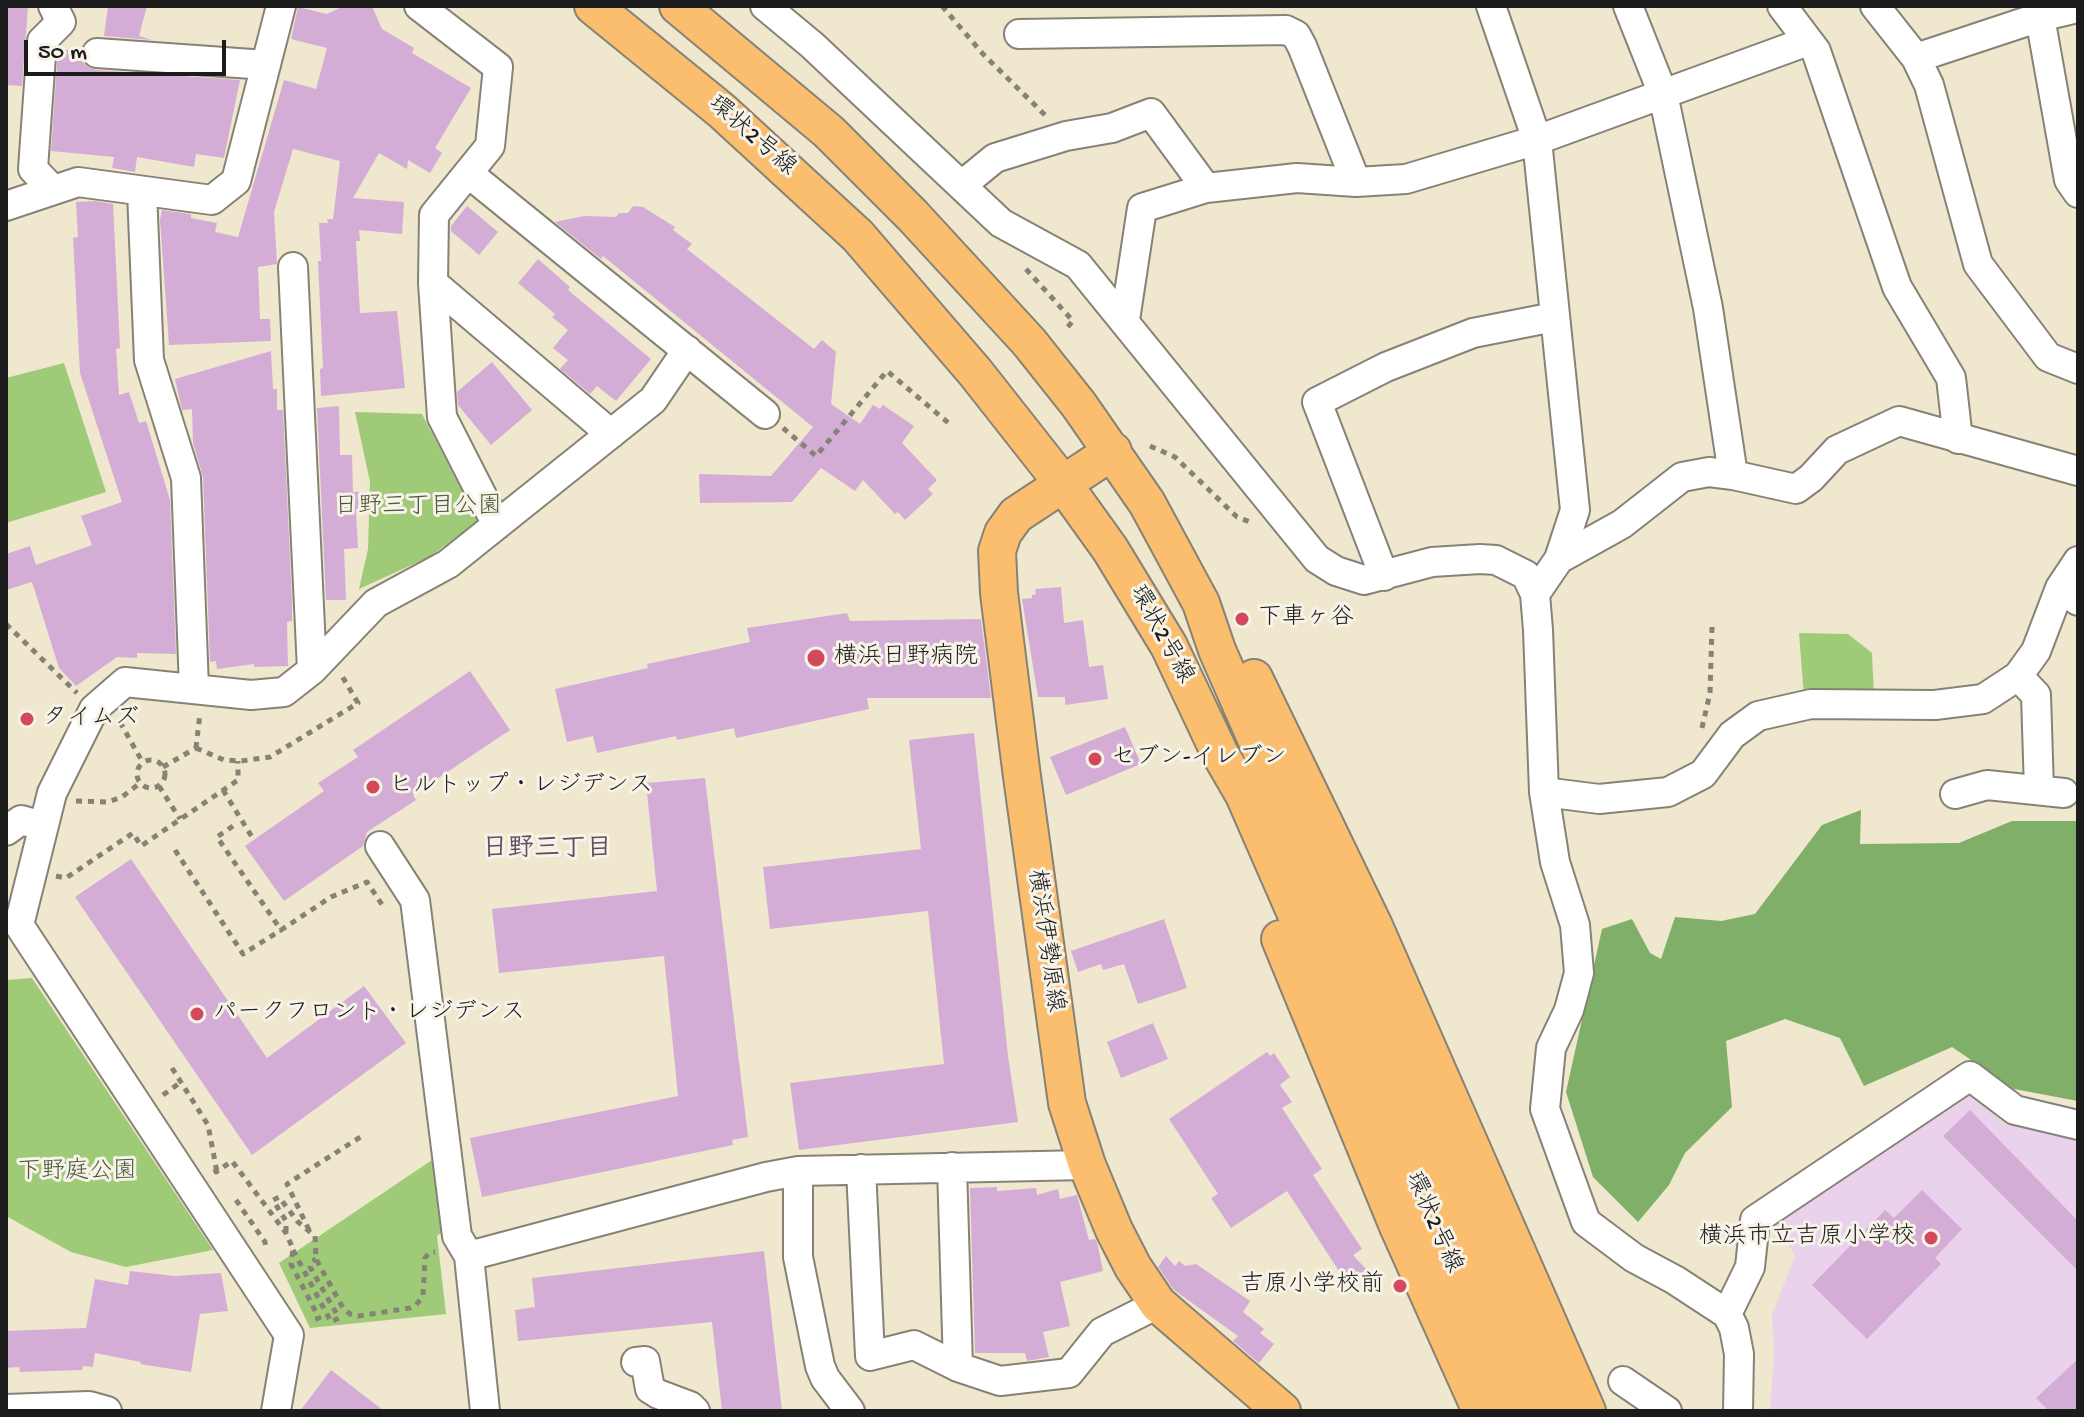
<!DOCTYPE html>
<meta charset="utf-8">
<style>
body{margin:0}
#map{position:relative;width:2084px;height:1417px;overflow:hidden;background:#efe7ce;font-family:"Gochi Hand",sans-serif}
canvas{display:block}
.frame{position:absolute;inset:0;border:8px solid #1c1c1c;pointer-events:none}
.scale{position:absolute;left:24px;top:40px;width:202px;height:36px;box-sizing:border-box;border:4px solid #1c1c1c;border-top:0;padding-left:10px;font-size:24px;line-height:28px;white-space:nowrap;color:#1c1c1c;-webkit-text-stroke:6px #f7f3e8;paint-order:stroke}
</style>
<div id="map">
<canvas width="2084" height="1417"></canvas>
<div class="frame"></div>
<div class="scale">50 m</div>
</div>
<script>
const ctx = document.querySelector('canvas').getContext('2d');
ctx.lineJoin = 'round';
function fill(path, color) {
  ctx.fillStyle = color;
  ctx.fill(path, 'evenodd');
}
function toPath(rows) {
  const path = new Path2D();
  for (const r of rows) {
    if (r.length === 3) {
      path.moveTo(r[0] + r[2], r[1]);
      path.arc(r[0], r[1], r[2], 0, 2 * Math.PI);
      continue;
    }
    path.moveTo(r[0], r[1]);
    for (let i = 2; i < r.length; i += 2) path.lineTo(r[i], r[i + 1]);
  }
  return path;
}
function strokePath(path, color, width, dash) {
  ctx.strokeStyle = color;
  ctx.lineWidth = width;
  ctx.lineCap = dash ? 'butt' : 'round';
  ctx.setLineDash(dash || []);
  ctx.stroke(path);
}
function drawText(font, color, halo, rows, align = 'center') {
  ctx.font = font + ' "Gochi Hand","Klee One",sans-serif';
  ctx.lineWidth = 6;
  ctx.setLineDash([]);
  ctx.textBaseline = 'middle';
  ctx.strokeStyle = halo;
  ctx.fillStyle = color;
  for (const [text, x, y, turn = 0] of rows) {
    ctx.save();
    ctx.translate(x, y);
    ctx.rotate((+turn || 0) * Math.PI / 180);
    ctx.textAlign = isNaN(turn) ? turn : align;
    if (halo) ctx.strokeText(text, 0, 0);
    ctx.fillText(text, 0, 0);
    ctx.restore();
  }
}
fill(toPath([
 [1957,1090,1972,1093,2006,1125,2014,1119,2078,1133,2078,1411,1770,1411,1774,1356,1772,1315,1795,1256,1774,1220]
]), '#ead1ec');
fill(toPath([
 [64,363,106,492,6,523,6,378],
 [355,412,422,414,478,522,429,557,359,589,368,549,370,482],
 [1799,633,1848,634,1872,653,1874,698,1804,697],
 [32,978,213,1250,126,1267,71,1252,6,1216,6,980],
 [435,1158,443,1231,437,1236,446,1314,310,1328,279,1263]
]), '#9fcb78');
fill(toPath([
 [1861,810,1860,844,1959,843,2012,821,2078,821,2078,1101,2014,1089,1952,1047,1864,1086,1840,1038,1785,1019,1726,1041,1732,1107,1685,1153,1669,1185,1638,1222,1593,1177,1566,1092,1602,929,1632,919,1650,953,1661,959,1675,917,1721,921,1755,914,1822,825]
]), '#7faf68');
fill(toPath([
 [6,6,28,6,22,86,6,85],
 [108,6,147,6,139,36,152,40,104,36],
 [344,6,372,6,382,29,414,48,412,53,471,88,435,148,442,153,430,173,408,160,407,169,379,153,353,198,404,202,402,234,359,230,360,241,356,241,360,313,397,311,405,388,321,396,320,369,323,368,318,261,321,261,319,223,328,223,327,219,333,219,340,161,293,149,274,212,277,264,258,267,260,319,270,319,271,341,169,345,160,220,162,210,191,214,191,218,217,223,215,232,238,237,284,80,316,89,327,48,291,39,298,7,327,14],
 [58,49,80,51,82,61,88,67,96,70,240,80,224,158,196,154,194,167,137,157,135,172,112,168,114,157,51,151],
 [95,201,113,204,120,348,116,349,119,395,129,392,139,423,146,421,170,500,176,654,137,653,137,658,117,657,76,686,59,668,32,582,6,590,6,554,30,546,36,565,92,545,81,516,122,502,80,373,73,238,78,237,76,202],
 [467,206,498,232,479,255,451,231,451,226],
 [633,206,643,207,675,227,673,230,692,244,687,249,814,349,822,340,836,352,831,404,860,424,873,405,880,409,883,405,914,426,902,443,937,480,928,489,933,494,905,520,898,512,895,514,863,480,855,491,821,468,792,502,700,503,699,474,771,476,813,427,603,256,601,259,555,222,584,216,616,217,619,213,628,213],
 [538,259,570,287,568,290,651,359,616,401,597,386,590,394,560,369,568,360,553,348,568,330,552,317,555,314,518,283],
 [271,351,273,389,277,389,277,410,283,410,292,601,292,621,287,622,288,666,254,667,254,664,217,669,216,661,210,662,203,477,193,443,192,409,182,410,175,379],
 [492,362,532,410,491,445,458,405,457,392],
 [339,406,340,455,352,455,353,492,363,492,363,513,356,513,358,548,344,549,346,600,326,600,317,408],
 [1061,587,1064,623,1083,620,1089,667,1103,665,1108,699,1065,705,1065,697,1038,697,1022,599,1032,598,1032,595,1036,594,1035,589],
 [847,613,850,621,981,619,991,698,867,698,869,709,736,738,734,728,677,740,676,736,597,753,593,736,567,742,555,689,648,668,647,664,750,642,747,628],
 [470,671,510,730,413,795,416,800,367,832,363,846,284,901,245,846,324,791,318,783,358,757,353,750],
 [1125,727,1141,764,1066,795,1050,757],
 [974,733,1008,1056,1018,1122,799,1150,790,1083,944,1064,928,911,770,929,763,867,921,849,909,740],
 [705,778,748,1137,732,1140,733,1145,482,1197,470,1138,678,1096,664,956,499,973,492,909,657,891,646,783],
 [131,859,267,1058,364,986,406,1043,252,1155,75,897],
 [1164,919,1187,988,1138,1004,1124,964,1103,970,1101,964,1078,972,1071,951],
 [1153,1023,1168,1059,1121,1078,1107,1042],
 [1267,1052,1270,1056,1274,1053,1290,1077,1280,1085,1292,1102,1282,1108,1322,1169,1313,1175,1362,1249,1353,1255,1366,1269,1348,1285,1287,1191,1231,1228,1211,1198,1218,1194,1169,1119],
 [1970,1110,2078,1221,2078,1271,1943,1136],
 [997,1187,997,1191,1036,1188,1037,1195,1058,1189,1060,1199,1077,1195,1089,1240,1095,1239,1097,1242,1103,1271,1060,1282,1070,1326,1043,1332,1049,1357,1027,1361,1025,1353,975,1353,970,1188],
 [1922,1190,1962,1229,1935,1258,1941,1264,1867,1339,1812,1285,1885,1210,1894,1218],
 [764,1251,782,1411,722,1411,712,1322,518,1341,515,1310,535,1307,532,1278],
 [1166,1256,1175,1266,1179,1261,1185,1266,1196,1264,1250,1301,1243,1312,1264,1329,1260,1333,1274,1344,1259,1363,1233,1341,1238,1336,1174,1290,1158,1267],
 [130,1271,175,1276,221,1273,228,1311,200,1314,191,1372,140,1364,141,1362,95,1353,93,1367,83,1366,82,1370,20,1372,19,1367,6,1368,6,1331,86,1328,95,1279,128,1285],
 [2078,1359,2078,1411,2049,1411,2036,1398],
 [331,1370,384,1411,300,1411]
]), '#d4add6');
const minor = toPath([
 [419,6,498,67,490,146,434,215,433,283,442,417,497,525],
 [765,6,812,45,1001,223,1078,265,1317,559,1336,571,1364,580,1432,562,1480,559,1496,560,1526,575,1535,594,1538,630,1544,792,1555,862,1575,925,1579,973,1569,1010,1551,1048,1545,1109,1586,1222,1634,1258,1675,1280,1727,1314,1734,1328,1739,1354,1738,1411],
 [1491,6,1537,140,1575,510,1559,559,1535,594],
 [1628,6,1663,94,1708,308,1733,475],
 [1782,6,1816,51,1897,287,1951,378,1958,439],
 [1875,6,1916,58,1929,85,1978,264,2048,357,2078,369],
 [2040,17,2069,180,2078,193],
 [1019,34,1286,30,1296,35,1302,46,1356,182],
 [97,53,266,65],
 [1916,58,2040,17,2078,8],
 [468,173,765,414],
 [962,185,995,158,1066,136,1112,128,1151,113,1206,188],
 [53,190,33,169,42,41,61,22,53,6],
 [142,192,149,360,186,478,194,688],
 [6,206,78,182,212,200,236,181,281,6],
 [293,267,312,670],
 [433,283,611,434],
 [1125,320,1142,208,1206,188,1297,178,1356,182,1406,179,1537,140,1808,41],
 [1559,559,1622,524,1682,477,1709,472,1733,475,1796,489,1811,478,1837,450,1899,421,2078,471],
 [2078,561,2060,588,2078,601],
 [1384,576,1317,402,1386,367,1473,333,1554,317],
 [2018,676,2036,695,2039,790],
 [1544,792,1599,799,1668,792,1703,774,1732,735,1758,716,1811,704,1935,705,1983,699,2018,676,2036,651,2060,588],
 [1955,794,1987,785,2064,793],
 [6,831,21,820,43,826],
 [380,846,415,900,457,1236,469,1256],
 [952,1167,958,1367],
 [861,1169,870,1356,914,1345,958,1367,1000,1381,1069,1373,1102,1332,1158,1304],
 [798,1171,798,1257,820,1366,825,1378,850,1411],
 [1727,1314,1750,1267,1755,1220,1970,1076,2015,1110,2078,1125],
 [636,1362,645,1361,650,1389,658,1394,690,1406,695,1411],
 [1623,1381,1667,1411],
 [6,1409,89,1406,107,1411],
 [276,1411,289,1335,19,925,52,793,94,709,125,682,251,695,284,692,312,670,376,603,448,564,653,400,687,350],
 [485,1411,469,1256,766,1177,798,1171,1087,1165]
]);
const major = toPath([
 [593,6,722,111,858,236,975,372,1064,485,1110,549,1169,646,1219,752,1244,795,1513,1411],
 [678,6,829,132,913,216,1029,342,1079,405,1147,503,1201,603,1217,650,1551,1411],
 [1113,451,1016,515,1003,533,997,551,999,593,1021,769,1067,1103,1087,1165,1114,1230,1133,1267,1158,1304,1282,1411],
 [1254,678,1374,926,1587,1411],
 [1280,939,1397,1224,1481,1411]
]);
strokePath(minor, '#868275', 32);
strokePath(major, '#868275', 40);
strokePath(toPath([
 [942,6,983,54,1046,116],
 [1026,269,1073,321,1064,331],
 [783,428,816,456,887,371,952,426],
 [1150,446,1175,457,1237,517,1250,522],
 [6,624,77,693],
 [120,722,143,763],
 [1702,728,1710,693,1712,627],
 [196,748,224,760,241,761,270,757,358,703,342,676],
 [196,748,200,713],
 [151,774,14],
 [163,767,196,748],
 [159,786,180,819],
 [223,790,252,837],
 [76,801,108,802,122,797,140,783],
 [233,826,217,837,281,930,331,897,367,882,385,909],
 [175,850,243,954,281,930],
 [56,876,66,878,133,833,141,846,238,780,238,761],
 [172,1068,208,1125,217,1172],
 [163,1095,181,1082],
 [215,1169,216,1172,232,1161,286,1233,293,1249,291,1264,319,1318,310,1321],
 [236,1200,265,1242,266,1249],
 [309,1230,287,1184,365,1134],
 [286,1232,286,1221,273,1200,279,1197,298,1222,315,1236,316,1259,343,1308,350,1314,358,1316,410,1308,416,1305,423,1296,425,1258,429,1253,435,1252],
 [293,1250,331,1322,339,1318,310,1267,311,1262,316,1259]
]), '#868275', 5, [6, 6]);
strokePath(minor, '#fff', 28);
strokePath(major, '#fabe6e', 36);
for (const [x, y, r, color] of [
 [1242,619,8,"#d1495b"],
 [816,658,10,"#d1495b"],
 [27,719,8,"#d1495b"],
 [1095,759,8,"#d1495b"],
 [373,787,8,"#d1495b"],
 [197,1014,8,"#d1495b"],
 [1931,1238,8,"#d1495b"],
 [1400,1286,8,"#d1495b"]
]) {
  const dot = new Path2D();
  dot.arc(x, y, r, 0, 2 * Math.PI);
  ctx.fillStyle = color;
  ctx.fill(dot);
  strokePath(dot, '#f7f3e8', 3);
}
drawText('24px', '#1c1c1c', '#f7f3e8', [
 ["環状2号線",751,137,41],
 ["環状2号線",1160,635,61],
 ["横浜伊勢原線",1044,941,82],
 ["環状2号線",1432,1223,66]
]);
drawText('24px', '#4a593c', '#f7f3e8', [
 ["日野三丁目公園",418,508],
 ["下野庭公園",77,1173]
]);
drawText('24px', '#1c1c1c', '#f7f3e8', [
 ["下車ヶ谷",1258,619],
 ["横浜日野病院",834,658],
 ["タイムズ",43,719],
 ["セブン-イレブン",1111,759],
 ["ヒルトップ・レジデンス",389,787],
 ["パークフロント・レジデンス",213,1014],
 ["横浜市立吉原小学校",1915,1238,"right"],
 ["吉原小学校前",1384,1286,"right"]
], 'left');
drawText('bold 26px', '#5c4f5d', '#f7f3e8', [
 ["日野三丁目",547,851]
]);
</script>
